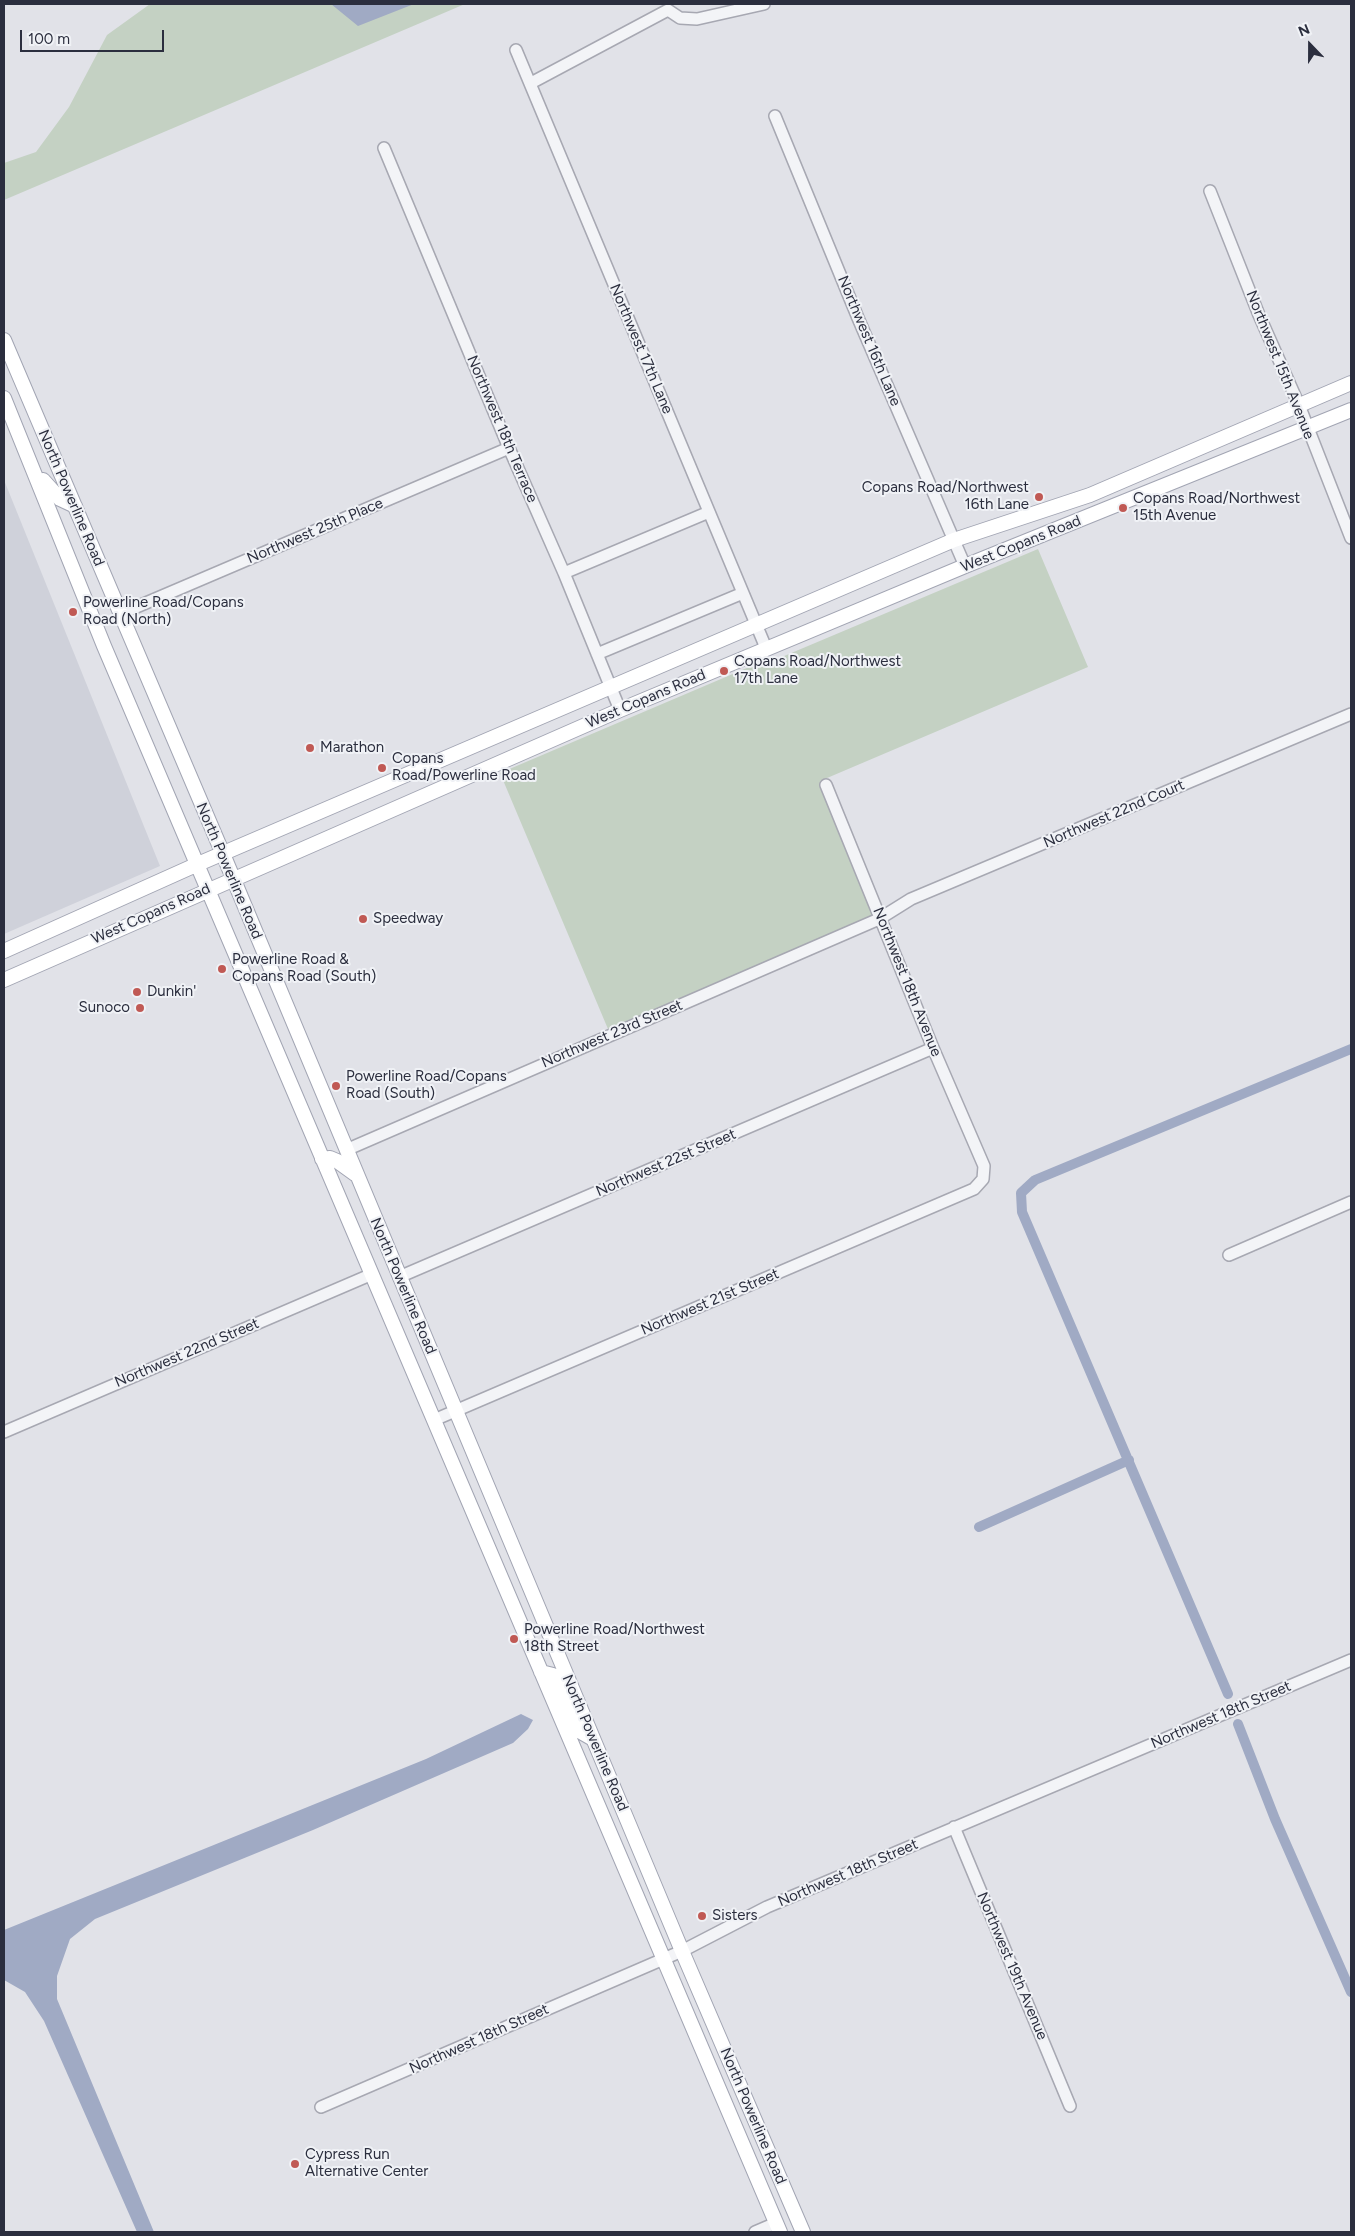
<!DOCTYPE html>
<style>
body{margin:0}
#map{position:relative;width:1355px;height:2236px;overflow:hidden;background:#e1e2e8;font-family:Figtree,sans-serif}
canvas{display:block}
.frame{position:absolute;inset:0;border:5px solid #2b2e3e;pointer-events:none}
.north{position:absolute;left:1285px;top:20px;width:50px;height:50px;-webkit-text-stroke:4px #f0f2f6;paint-order:stroke;rotate:338deg;font-size:14px;font-weight:700;line-height:20px;text-align:center;color:#2b2e3e}
.north::after{content:'';display:block;margin:auto;width:18px;height:22px;background:#2b2e3e;clip-path:polygon(50% 0,100% 100%,50% 72%,0 100%)}
.scale{position:absolute;left:20px;top:30px;width:144px;height:22px;box-sizing:border-box;border:2px solid #2b2e3e;border-top:0;padding-left:6px;font-size:15px;line-height:18px;white-space:nowrap;color:#2b2e3e;-webkit-text-stroke:4px #f0f2f6;paint-order:stroke}
</style>
<div id="map">
<canvas width="1355" height="2236"></canvas>
<div class="frame"></div>
<div class="north">N</div>
<div class="scale">100 m</div>
</div>
<script>
const ctx = document.querySelector('canvas').getContext('2d');
ctx.lineJoin = 'round';
function fill(path, color) {
  ctx.fillStyle = color;
  ctx.fill(path, 'evenodd');
}
function toPath(rows) {
  const path = new Path2D();
  for (const r of rows) {
    path.moveTo(r[0], r[1]);
    for (let i = 2; i < r.length; i += 2) path.lineTo(r[i], r[i + 1]);
  }
  return path;
}
function strokePath(path, color, width, dash) {
  ctx.strokeStyle = color;
  ctx.lineWidth = width;
  ctx.lineCap = dash ? 'butt' : 'round';
  ctx.setLineDash(dash || []);
  ctx.stroke(path);
}
function drawText(font, color, halo, rows, align = 'center') {
  ctx.font = font + ' Figtree,sans-serif';
  ctx.lineWidth = 4;
  ctx.setLineDash([]);
  ctx.textBaseline = 'middle';
  ctx.strokeStyle = halo;
  ctx.fillStyle = color;
  for (const [text, x, y, turn = 0] of rows) {
    ctx.save();
    ctx.translate(x, y);
    ctx.rotate((+turn || 0) * Math.PI / 180);
    ctx.textAlign = isNaN(turn) ? turn : align;
    if (halo) ctx.strokeText(text, 0, 0);
    ctx.fillText(text, 0, 0);
    ctx.restore();
  }
}
fill(toPath([
 [4,480,160,866,4,934]
]), '#cfd1da');
fill(toPath([
 [150,4,465,4,4,200,4,163,36,152,69,107,107,35],
 [1038,549,1088,667,820,781,876,915,608,1029,500,773,768,659,770,662]
]), '#c4d1c3');
fill(toPath([
 [331,4,414,4,358,26],
 [521,1714,533,1720,528,1729,513,1743,313,1830,95,1919,70,1939,57,1976,57,1999,154,2232,137,2232,44,2021,25,1992,4,1980,4,1930,426,1759]
]), '#a0aac4');
strokePath(toPath([
 [979,1527,1129,1460],
 [1228,1694,1022,1212,1021,1193,1035,1180,1351,1049],
 [1238,1724,1275,1819,1351,1992]
]), '#a0aac4', 10);
const minor = toPath([
 [516,50,766,648],
 [531,83,668,10,680,18,697,19,764,4],
 [775,116,858,318,965,566],
 [384,148,509,448,564,573,620,710],
 [1210,191,1259,315,1299,405,1351,538],
 [564,573,709,512],
 [120,614,509,448],
 [597,654,743,593],
 [346,1150,879,919,911,899,1351,714],
 [1229,1255,1351,1202],
 [399,1277,933,1048],
 [434,1420,974,1189,983,1179,984,1166,933,1048,826,785],
 [4,1432,370,1275],
 [954,1827,1070,2106],
 [321,2107,682,1951,767,1907,1351,1660],
 [755,2232,776,2223]
]);
const major = toPath([
 [4,340,223,854,682,1951,803,2232],
 [4,398,104,646,780,2232],
 [43,480,60,499,75,506],
 [4,951,198,864,954,540,1090,495,1351,383],
 [4,980,620,710,965,566,1351,410],
 [322,1159,330,1158,337,1161,355,1174],
 [541,1672,553,1675,557,1680,579,1731,593,1739]
]);
strokePath(minor, '#a7a8b2', 14);
strokePath(major, '#a2a5b3', 16);
strokePath(minor, '#f3f4f7', 11);
strokePath(major, '#fff', 14);
for (const [x, y, r, color] of [
 [1039,497,5,"#c05954"],
 [1123,508,5,"#c05954"],
 [73,612,5,"#c05954"],
 [724,671,5,"#c05954"],
 [310,748,5,"#c05954"],
 [382,768,5,"#c05954"],
 [363,919,5,"#c05954"],
 [222,969,5,"#c05954"],
 [137,992,5,"#c05954"],
 [140,1008,5,"#c05954"],
 [336,1086,5,"#c05954"],
 [514,1639,5,"#c05954"],
 [702,1916,5,"#c05954"],
 [295,2164,5,"#c05954"]
]) {
  const dot = new Path2D();
  dot.arc(x, y, r, 0, 2 * Math.PI);
  ctx.fillStyle = color;
  ctx.fill(dot);
  strokePath(dot, '#f0f2f6', 2);
}
drawText('15px', '#2b2e3e', '#f0f2f6', [
 ["Northwest 16th Lane",869,341,67],
 ["Northwest 17th Lane",641,349,67],
 ["Northwest 15th Avenue",1280,365,68],
 ["Northwest 18th Terrace",502,429,67],
 ["North Powerline Road",71,498,67],
 ["Northwest 25th Place",315,531,-23],
 ["West Copans Road",1021,544,-22],
 ["West Copans Road",646,699,-23],
 ["Northwest 22nd Court",1114,814,-23],
 ["North Powerline Road",229,871,67],
 ["West Copans Road",151,914,-24],
 ["Northwest 18th Avenue",907,982,68],
 ["Northwest 23rd Street",612,1034,-23],
 ["Northwest 22st Street",666,1163,-23],
 ["North Powerline Road",403,1286,67],
 ["Northwest 21st Street",710,1302,-23],
 ["Northwest 22nd Street",187,1353,-23],
 ["Northwest 18th Street",1221,1715,-23],
 ["North Powerline Road",595,1743,67],
 ["Northwest 18th Street",848,1873,-23],
 ["Northwest 19th Avenue",1012,1966,67],
 ["Northwest 18th Street",479,2039,-24],
 ["North Powerline Road",753,2116,67]
]);
drawText('15px', '#2b2e3e', '#f0f2f6', [
 ["Copans Road/Northwest",1029,488,"right"],
 ["16th Lane",1029,505,"right"],
 ["Copans Road/Northwest",1133,499],
 ["15th Avenue",1133,516],
 ["Powerline Road/Copans",83,603],
 ["Road (North)",83,620],
 ["Copans Road/Northwest",734,662],
 ["17th Lane",734,679],
 ["Marathon",320,748],
 ["Copans",392,759],
 ["Road/Powerline Road",392,776],
 ["Speedway",373,919],
 ["Powerline Road &",232,960],
 ["Copans Road (South)",232,977],
 ["Dunkin'",147,992],
 ["Sunoco",130,1008,"right"],
 ["Powerline Road/Copans",346,1077],
 ["Road (South)",346,1094],
 ["Powerline Road/Northwest",524,1630],
 ["18th Street",524,1647],
 ["Sisters",712,1916],
 ["Cypress Run",305,2155],
 ["Alternative Center",305,2172]
], 'left');
</script>
